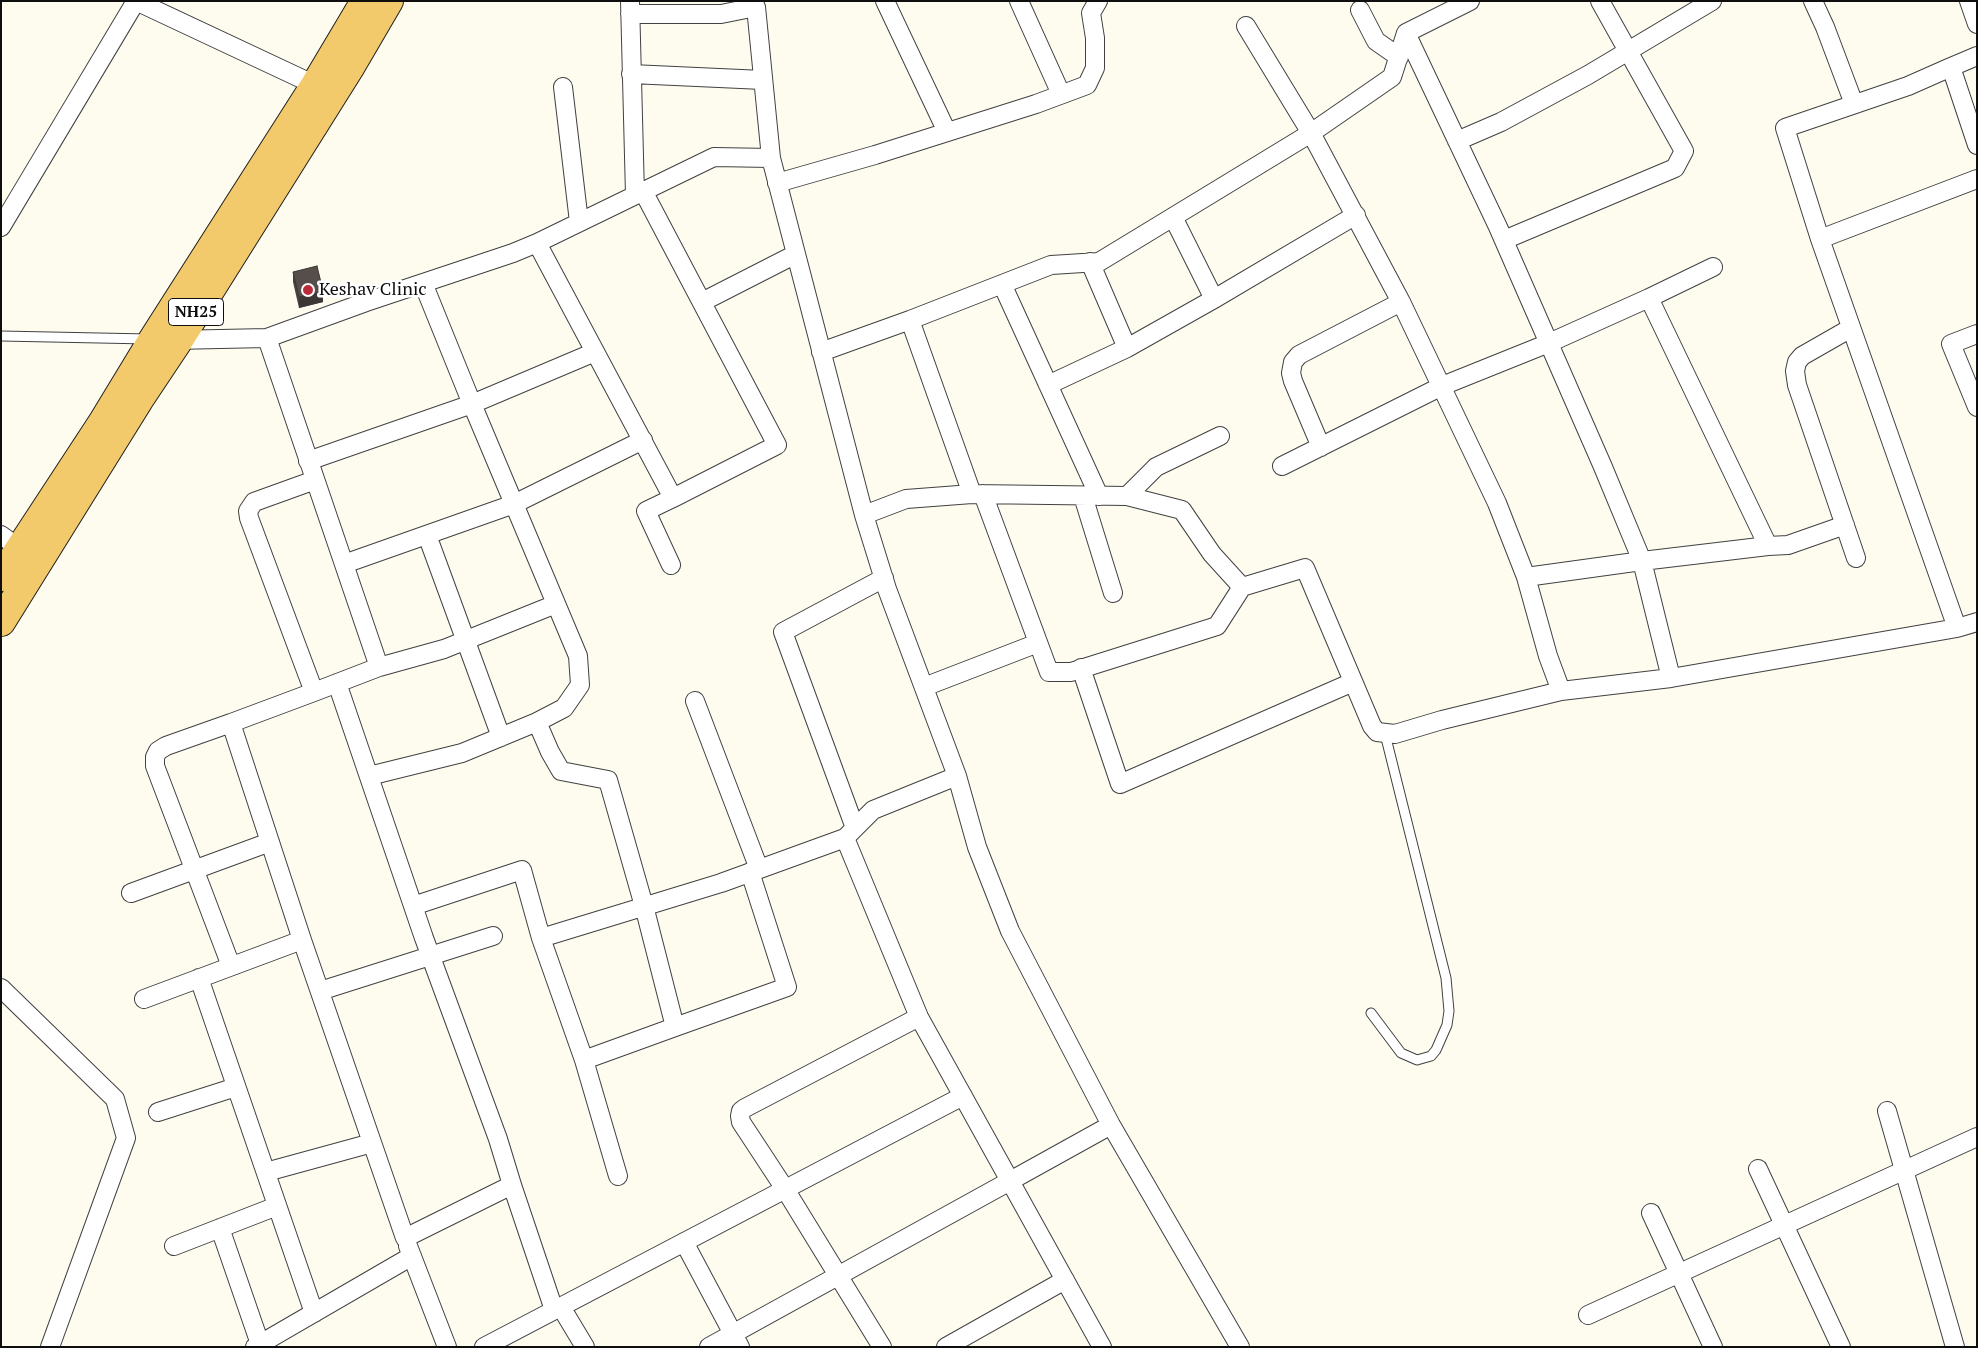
<!DOCTYPE html>
<style>
body{margin:0}
#map{position:relative;width:1978px;height:1348px;overflow:hidden;background:#fefbef;font-family:"PT Serif",serif}
canvas{display:block}
.frame{position:absolute;inset:0;border:2px solid #0e0e0e;pointer-events:none}
</style>
<div id="map">
<canvas width="1978" height="1348"></canvas>
<div class="frame"></div>
</div>
<script>
const ctx = document.querySelector('canvas').getContext('2d');
ctx.lineJoin = 'round';
function toPath(rows) {
  const path = new Path2D();
  for (const r of rows) {
    path.moveTo(r[0], r[1]);
    for (let i = 2; i < r.length; i += 2) path.lineTo(r[i], r[i + 1]);
  }
  return path;
}
function strokePath(path, color, width, dash) {
  ctx.strokeStyle = color;
  ctx.lineWidth = width;
  ctx.lineCap = dash ? 'butt' : 'round';
  ctx.setLineDash(dash || []);
  ctx.stroke(path);
}
function fill(path, color) {
  ctx.fillStyle = color;
  ctx.fill(path, 'evenodd');
}
function drawText(font, color, halo, rows, align = 'center') {
  ctx.font = font + ' "PT Serif",serif';
  ctx.lineWidth = 5;
  ctx.setLineDash([]);
  ctx.textBaseline = 'middle';
  ctx.strokeStyle = halo;
  ctx.fillStyle = color;
  for (const [text, x, y, turn = 0] of rows) {
    ctx.save();
    ctx.translate(x, y);
    ctx.rotate((+turn || 0) * Math.PI / 180);
    ctx.textAlign = isNaN(turn) ? turn : align;
    if (halo) ctx.strokeText(text, 0, 0);
    ctx.fillText(text, 0, 0);
    ctx.restore();
  }
}
const service = toPath([
 [1,336,148,339],
 [1371,1013,1401,1053,1417,1060,1431,1056,1436,1050,1447,1025,1449,1011,1446,978,1385,734]
]);
const minor = toPath([
 [136,1,315,85],
 [630,1,635,195],
 [885,1,947,132],
 [1019,1,1061,94],
 [1470,1,1406,33,1498,227,1603,467,1642,561,1671,678],
 [1813,1,1825,27,1854,104],
 [1969,1,1977,24],
 [1360,10,1376,41,1399,57],
 [630,14,721,14,756,7,771,158],
 [1406,33,1392,77,1311,133,1401,302,1497,503,1526,577,1548,656,1561,691],
 [1977,56,1951,67,1977,145],
 [631,74,763,80],
 [563,87,579,222],
 [1457,141,1501,122,1588,75,1712,1],
 [777,183,875,155,1036,104,1087,85,1095,68,1095,38,1091,13,1098,1],
 [643,191,777,445,673,498],
 [1173,217,1214,299],
 [1,227,136,1],
 [1820,239,1785,128,1908,86,1951,67],
 [1504,240,1675,168,1684,151,1600,1],
 [537,243,673,498,646,511,671,565],
 [1090,262,1127,348],
 [423,283,472,404,595,352],
 [1002,284,1099,496],
 [1649,298,1713,267],
 [702,302,796,254],
 [910,320,972,494],
 [1851,328,1802,356,1797,362,1795,371,1797,385,1856,558],
 [1977,334,1951,344,1977,407],
 [267,338,379,667,444,649,556,604],
 [173,340,267,338,366,302,513,253,537,243,714,157,771,158,864,515,906,499,972,494,1127,496,1182,510,1212,554,1242,587,1305,568,1372,726,1377,732,1395,734,1442,720,1561,691,1671,678,1957,628,1820,239,1977,179],
 [821,352,910,320,1051,265,1099,262,1311,133,1246,26],
 [1048,385,1127,348,1214,299,1356,215],
 [1321,447,1293,381,1291,373,1293,362,1299,355,1401,302],
 [308,461,472,404,578,656,580,685,564,708,537,722],
 [1282,466,1442,386,1549,343,1649,298,1768,546,1642,561,1526,577],
 [315,480,254,502,248,511,249,518,314,692,379,667],
 [983,494,1049,672,1071,672,1217,626,1242,587],
 [1083,496,1113,593],
 [1127,496,1156,467,1220,436],
 [864,515,887,589,957,776,977,847,1010,931,1111,1125,1240,1347],
 [1,535,19,548],
 [427,535,501,737],
 [1768,546,1788,545,1845,525],
 [344,564,514,504,643,440],
 [1957,628,1977,622],
 [1081,668,1120,784,1353,682],
 [924,687,1038,643],
 [314,692,231,723,302,940,405,1238,512,1185,498,1139,424,938,337,683],
 [695,701,759,869],
 [231,723,166,746,158,751,155,757,155,766,231,966],
 [369,776,462,753,537,722,550,752,561,771,608,780,644,906,675,1027,787,987,750,872],
 [855,828,783,632,884,578],
 [845,838,919,1017,1010,1181,1111,1125],
 [131,893,270,842],
 [413,906,522,870,541,938,584,1060,675,1027],
 [541,938,721,883,845,838,873,810,957,776],
 [199,978,314,1313],
 [1,988,115,1099,126,1138,50,1347],
 [320,991,493,936],
 [144,999,302,940],
 [584,1060,618,1176],
 [1887,1111,1955,1347],
 [158,1112,236,1087],
 [1758,1169,1841,1347],
 [266,1172,372,1143],
 [512,1185,554,1310],
 [1651,1213,1713,1347],
 [220,1228,260,1344],
 [684,1242,740,1347],
 [174,1246,277,1206],
 [408,1246,447,1347],
 [561,1307,585,1347],
 [1588,1315,1977,1137],
 [255,1347,412,1256],
 [484,1347,963,1096],
 [709,1347,1010,1181,1102,1347],
 [882,1347,785,1189,741,1122,740,1116,741,1111,745,1108,919,1017],
 [946,1347,1065,1280]
]);
const primary = toPath([
 [1,577,102,423,153,339,315,85,365,1],
 [1,622,139,400,179,340,351,66,389,1]
]);
strokePath(service, '#414141', 11);
strokePath(minor, '#414141', 20);
strokePath(primary, '#1f1f1f', 30);
strokePath(service, '#fff', 9);
strokePath(minor, '#fff', 18);
strokePath(primary, '#f3ca6b', 28);
fill(toPath([
 [293,272,323,302,299,308,293,282]
]), '#4a4340');
fill(toPath([
 [323,291,323,302,299,308,299,297]
]), '#3c3734');
const building = toPath([
 [317,266,323,291,299,297,293,272,317,266]
]);
fill(building, '#564e4b');
strokePath(building, '#3c3734', 1);
for (const [x, y, r, color] of [
 [308,290,6,"#b82b3a"]
]) {
  const dot = new Path2D();
  dot.arc(x, y, r, 0, 2 * Math.PI);
  ctx.fillStyle = color;
  ctx.fill(dot);
  strokePath(dot, '#fff', 2);
}
for (const [x, y, w] of [
 [196,312,55]
]) {
  const box = new Path2D();
  box.roundRect(x - w / 2, y - 13.5, w, 27, 4);
  ctx.fillStyle = '#fff';
  ctx.fill(box);
  strokePath(box, '#0e0e0e', 1);
}
drawText('bold 16px', '#0e0e0e', null, [
 ["NH25",196,312]
]);
drawText('18px', '#0e0e0e', '#fff', [
 ["Keshav Clinic",319,290]
], 'left');
</script>
